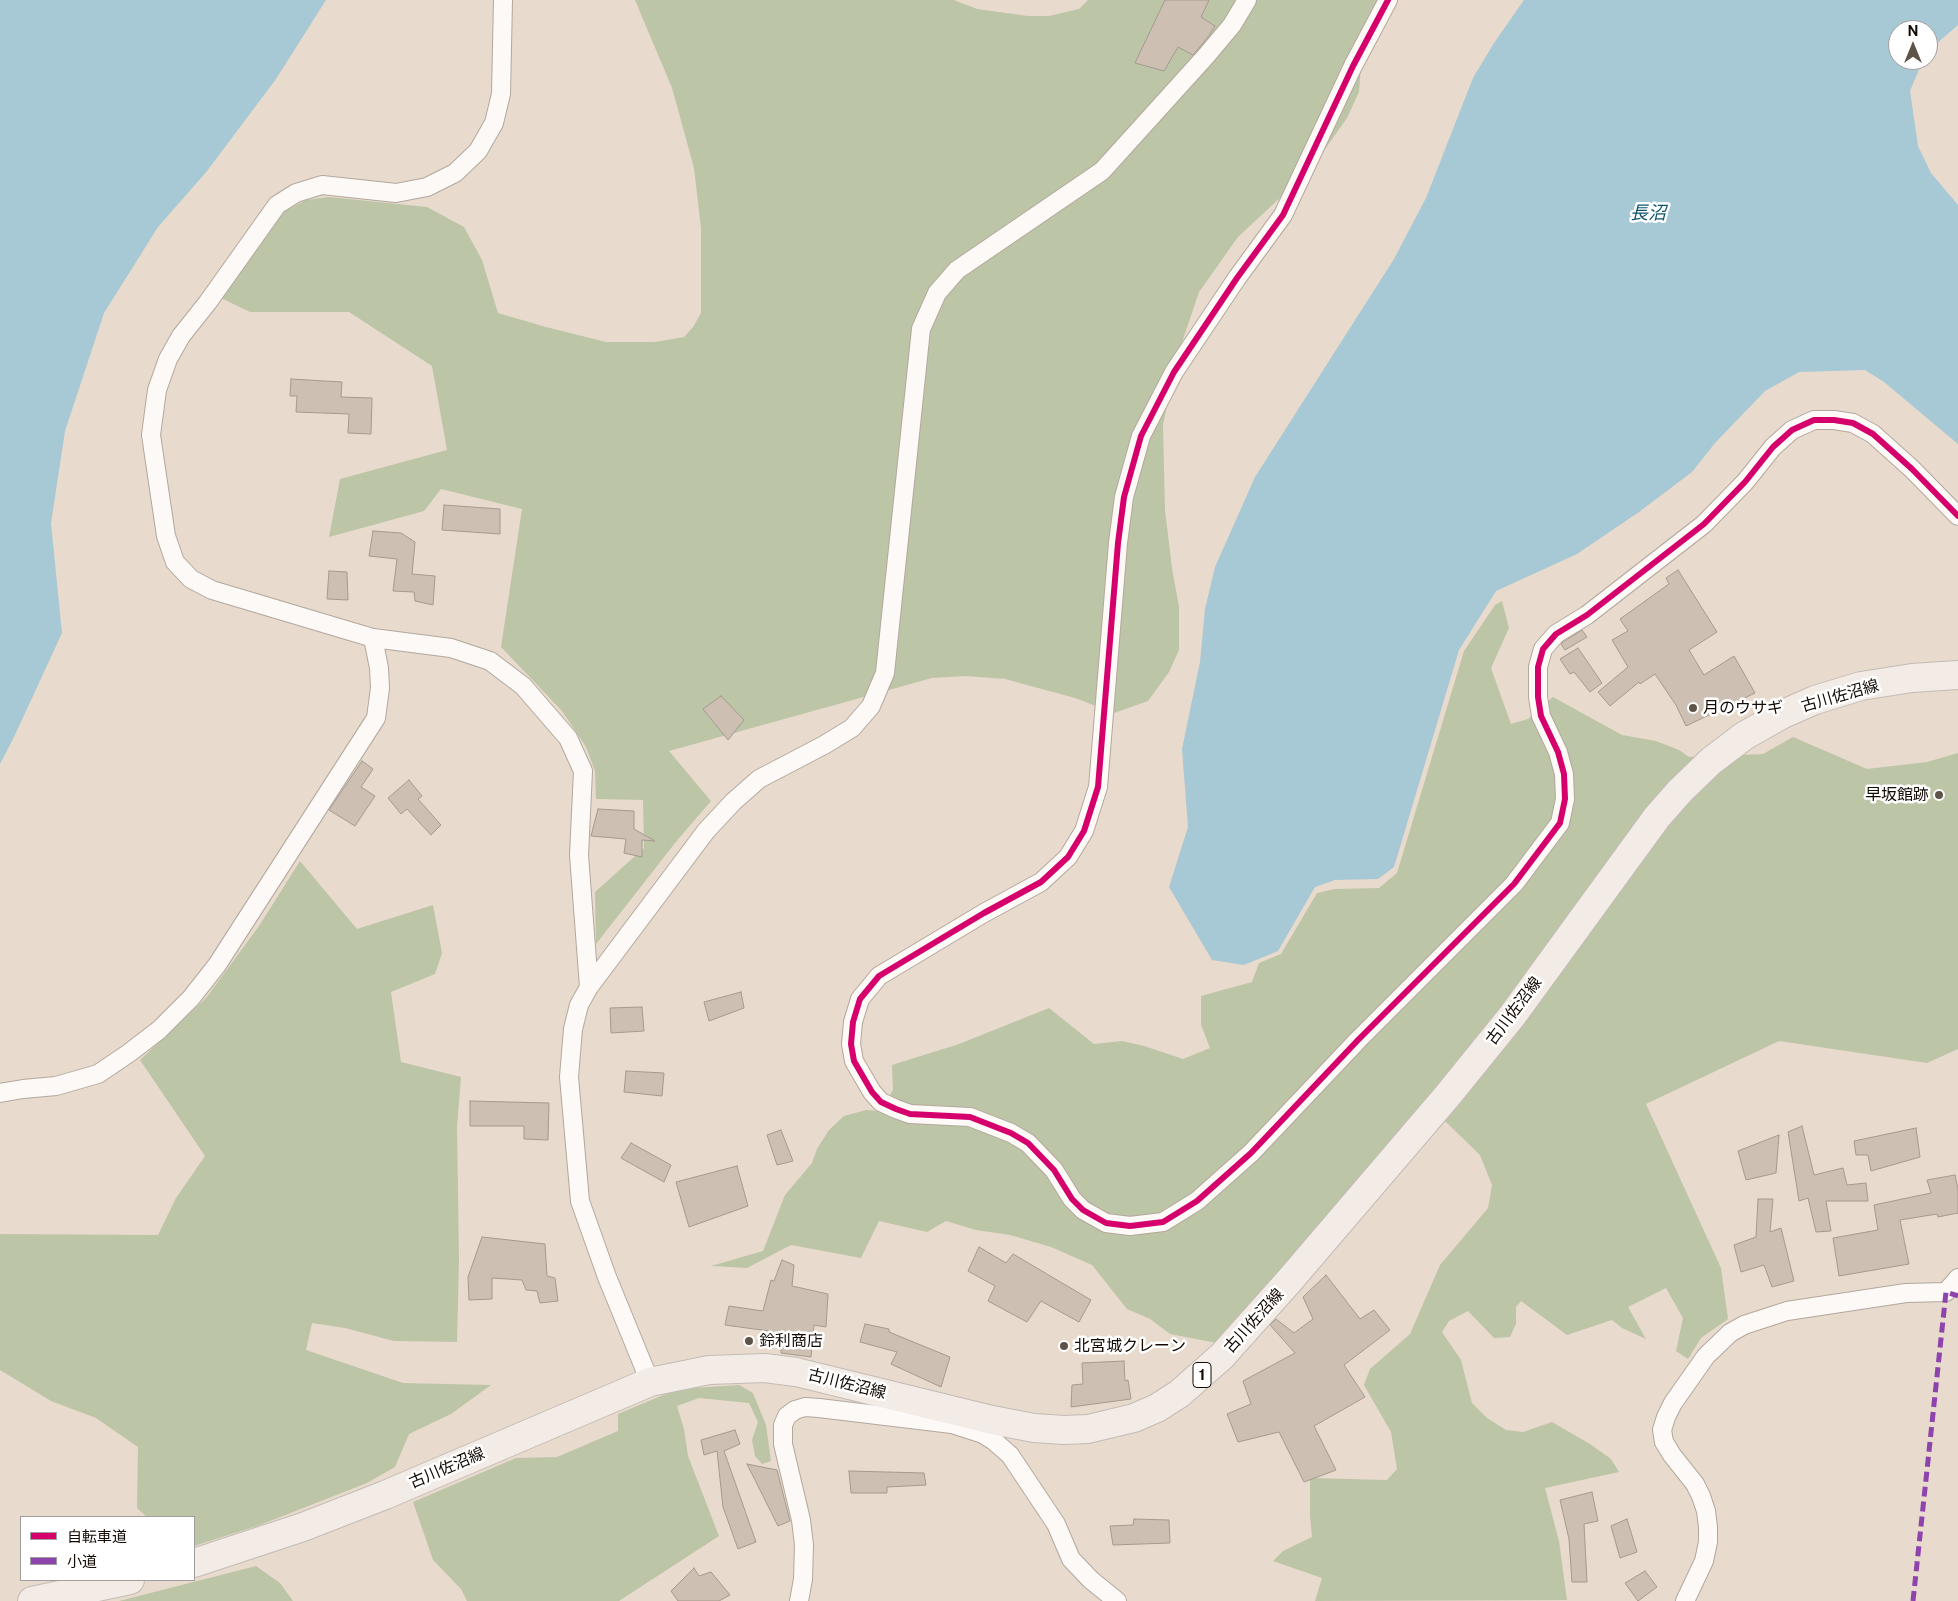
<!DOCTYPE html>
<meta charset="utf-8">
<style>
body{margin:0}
#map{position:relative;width:1958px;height:1601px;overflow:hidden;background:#e8dacc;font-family:"Public Sans","Noto Sans JP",sans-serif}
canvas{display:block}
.legend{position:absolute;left:20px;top:1516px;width:175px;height:65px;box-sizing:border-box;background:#fff;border:1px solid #a19d9a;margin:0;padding:6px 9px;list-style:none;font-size:15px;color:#130a03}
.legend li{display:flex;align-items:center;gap:10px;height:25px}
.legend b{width:25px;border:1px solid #a19d9a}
.north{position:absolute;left:1888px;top:20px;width:50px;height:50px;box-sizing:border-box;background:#fff;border:1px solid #a19d9a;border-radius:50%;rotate:0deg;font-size:14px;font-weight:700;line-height:20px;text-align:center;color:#130a03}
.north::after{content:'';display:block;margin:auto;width:18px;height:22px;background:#5e5349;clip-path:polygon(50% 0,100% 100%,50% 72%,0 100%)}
</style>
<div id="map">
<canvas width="1958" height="1601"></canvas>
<ul class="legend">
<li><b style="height:6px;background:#d6006c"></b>自転車道</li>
<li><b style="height:6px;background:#8e44ad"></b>小道</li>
</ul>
<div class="north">N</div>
</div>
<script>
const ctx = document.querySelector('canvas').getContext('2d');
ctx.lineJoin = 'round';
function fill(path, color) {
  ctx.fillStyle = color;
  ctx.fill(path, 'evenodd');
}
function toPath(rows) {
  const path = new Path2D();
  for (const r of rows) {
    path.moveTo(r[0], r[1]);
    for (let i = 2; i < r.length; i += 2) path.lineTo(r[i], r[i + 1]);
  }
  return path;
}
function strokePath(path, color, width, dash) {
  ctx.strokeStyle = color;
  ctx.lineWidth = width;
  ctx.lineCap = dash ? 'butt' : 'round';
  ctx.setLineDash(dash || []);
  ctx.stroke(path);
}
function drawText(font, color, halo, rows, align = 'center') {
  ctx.font = font + ' "Public Sans","Noto Sans JP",sans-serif';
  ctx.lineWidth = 5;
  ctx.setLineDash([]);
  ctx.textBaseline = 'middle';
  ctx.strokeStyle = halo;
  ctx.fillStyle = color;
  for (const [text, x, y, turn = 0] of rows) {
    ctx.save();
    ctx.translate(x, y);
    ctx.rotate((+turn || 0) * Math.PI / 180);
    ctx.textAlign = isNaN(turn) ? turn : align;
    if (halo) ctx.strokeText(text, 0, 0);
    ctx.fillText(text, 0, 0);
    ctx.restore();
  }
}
fill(toPath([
 [635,0,954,0,977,9,1028,16,1049,16,1079,9,1088,0,1389,0,1362,53,1359,92,1347,118,1311,169,1238,237,1199,292,1177,357,1163,425,1165,510,1172,568,1179,607,1179,650,1169,672,1148,701,1114,713,1075,698,1005,679,966,676,932,678,669,751,711,801,675,843,596,944,595,892,644,848,643,800,596,799,595,771,586,747,562,711,501,647,522,509,441,489,424,511,329,537,340,479,447,450,432,366,349,312,250,312,221,298,284,212,306,200,329,197,427,207,464,227,482,260,498,313,546,327,606,342,655,342,684,337,693,327,701,313,701,228,694,168,672,88],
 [1502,601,1509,628,1491,668,1511,724,1528,719,1553,697,1622,735,1656,741,1679,750,1689,757,1763,754,1793,737,1867,769,1927,762,1958,753,1958,1049,1927,1063,1779,1041,1646,1104,1721,1268,1728,1319,1701,1338,1688,1359,1676,1351,1683,1318,1666,1288,1628,1307,1646,1339,1622,1328,1612,1320,1567,1335,1521,1301,1516,1307,1516,1324,1510,1337,1494,1338,1468,1311,1449,1321,1442,1332,1461,1360,1472,1403,1487,1418,1506,1430,1523,1432,1552,1422,1590,1444,1611,1459,1619,1472,1545,1488,1559,1541,1567,1600,1315,1601,1322,1578,1273,1561,1283,1551,1312,1537,1310,1516,1310,1478,1387,1480,1397,1469,1391,1432,1364,1385,1370,1369,1410,1334,1440,1265,1488,1208,1492,1185,1480,1155,1447,1123,1422,1106,1217,1343,1170,1334,1150,1319,1127,1309,1092,1265,1051,1247,1010,1235,976,1230,946,1221,927,1232,879,1221,861,1258,791,1245,747,1268,711,1266,763,1251,785,1195,812,1163,817,1149,829,1130,844,1116,866,1110,881,1111,893,1090,892,1065,959,1044,1049,1008,1094,1044,1122,1041,1144,1046,1183,1059,1210,1048,1201,1025,1201,996,1252,982,1259,963,1281,954,1317,893,1335,889,1379,888,1397,873,1464,651,1495,605],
 [300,861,357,929,433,905,442,953,435,974,391,992,401,1062,461,1077,457,1127,459,1259,457,1342,394,1341,345,1328,312,1323,306,1350,403,1383,491,1385,451,1414,409,1434,395,1467,367,1483,260,1525,194,1546,194,1517,147,1517,137,1508,138,1447,96,1418,51,1401,0,1370,0,1234,158,1235,176,1198,205,1156,140,1060,206,998,259,926],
 [739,1385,753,1393,766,1425,771,1461,762,1464,755,1456,752,1440,758,1422,749,1403,699,1398,677,1406,684,1429,688,1456,719,1536,619,1601,467,1601,461,1589,433,1560,413,1502,516,1458,557,1457,618,1431,618,1414,668,1393,694,1388],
 [256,1566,280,1583,293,1601,119,1601]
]), '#bdc5a7');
fill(toPath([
 [0,0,326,0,276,79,207,171,158,227,104,313,65,431,51,523,62,633,14,737,0,764],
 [1524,0,1958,0,1958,25,1928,51,1928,30,1898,30,1898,60,1923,60,1910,91,1918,146,1931,173,1958,205,1958,444,1884,382,1865,370,1799,372,1765,391,1715,443,1692,472,1639,512,1577,554,1496,591,1459,650,1394,867,1378,879,1335,880,1315,887,1278,951,1244,965,1212,960,1169,887,1188,827,1182,749,1200,662,1205,609,1215,567,1255,477,1394,259,1426,198,1473,78,1494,43]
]), '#a7c8d5');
const building = toPath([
 [1165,0,1209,0,1201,17,1215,26,1208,37,1193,55,1178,47,1164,71,1135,63,1165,0],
 [291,379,342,382,341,397,372,398,371,434,348,433,349,414,296,412,297,396,290,396,291,379],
 [444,505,500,509,500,534,442,530,444,505],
 [373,531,401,533,415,542,412,574,435,576,433,605,415,601,414,592,393,591,397,559,369,556,373,531],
 [1678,570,1717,632,1689,650,1704,675,1734,656,1755,693,1686,726,1676,705,1655,674,1640,684,1639,682,1610,706,1598,692,1628,667,1612,640,1628,631,1620,619,1669,584,1666,578,1678,570],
 [329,571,347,572,348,600,327,599,329,571],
 [1582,630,1587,637,1565,650,1561,644,1563,642,1582,630],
 [1578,648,1602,683,1590,692,1574,672,1570,674,1560,659,1578,648],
 [721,696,744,720,728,740,703,709,721,696],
 [362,761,373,769,361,787,375,796,355,826,329,810,362,761],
 [409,780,422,796,418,799,441,825,431,835,407,809,401,814,388,798,409,780],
 [598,809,634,811,634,829,655,841,642,840,642,857,624,853,626,839,591,836,598,809],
 [741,992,744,1008,709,1021,704,1002,741,992],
 [642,1007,644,1031,611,1033,610,1008,642,1007],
 [626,1071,664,1073,662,1096,624,1092,626,1071],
 [470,1101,549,1103,548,1140,524,1139,524,1126,470,1126,470,1101],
 [1802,1126,1814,1175,1843,1168,1847,1185,1866,1183,1868,1201,1826,1201,1831,1231,1816,1232,1808,1198,1799,1201,1788,1132,1802,1126],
 [1916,1128,1920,1157,1871,1171,1868,1155,1856,1155,1854,1141,1916,1128],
 [781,1130,793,1161,777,1165,767,1135,781,1130],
 [1779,1135,1776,1173,1746,1180,1738,1151,1779,1135],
 [631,1143,671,1165,664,1182,621,1158,631,1143],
 [737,1166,748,1206,689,1227,676,1182,737,1166],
 [1955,1175,1958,1189,1958,1213,1938,1217,1937,1214,1900,1220,1909,1264,1839,1276,1833,1238,1878,1230,1874,1205,1931,1193,1927,1180,1955,1175],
 [1758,1199,1773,1199,1770,1232,1781,1228,1794,1281,1772,1287,1764,1265,1741,1272,1734,1245,1756,1237,1758,1199],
 [482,1237,545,1244,547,1276,555,1278,558,1301,540,1303,537,1291,526,1290,522,1280,492,1278,492,1299,469,1300,468,1277,482,1237],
 [979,1247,1006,1263,1013,1254,1091,1300,1079,1322,1041,1301,1027,1322,988,1301,995,1286,968,1271,979,1247],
 [782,1260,794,1265,792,1286,828,1294,826,1327,814,1325,811,1357,781,1353,781,1343,769,1336,769,1331,725,1325,729,1306,763,1311,771,1280,774,1281,782,1260],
 [1326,1275,1360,1319,1374,1310,1390,1330,1344,1365,1365,1397,1314,1426,1336,1470,1304,1482,1279,1432,1238,1442,1227,1414,1251,1404,1243,1381,1295,1353,1270,1325,1276,1319,1294,1333,1313,1319,1303,1297,1326,1275],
 [865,1324,889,1329,889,1332,950,1357,941,1387,891,1364,897,1352,860,1342,865,1324],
 [1124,1361,1125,1381,1128,1380,1131,1399,1071,1407,1072,1385,1083,1384,1082,1363,1124,1361],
 [735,1430,740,1444,724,1451,756,1542,738,1549,723,1507,717,1451,704,1455,701,1440,735,1430],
 [747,1464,777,1470,790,1521,778,1526,747,1464],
 [849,1471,924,1473,926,1485,887,1487,887,1493,851,1493,849,1471],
 [1592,1492,1598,1521,1584,1524,1587,1582,1572,1582,1569,1539,1560,1500,1592,1492],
 [1134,1519,1169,1520,1170,1543,1113,1545,1110,1526,1133,1525,1134,1519],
 [1627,1519,1637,1552,1620,1558,1611,1526,1627,1519],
 [694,1568,699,1576,711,1572,730,1595,719,1601,678,1601,671,1591,694,1568],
 [1645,1571,1657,1587,1638,1601,1625,1583,1645,1571]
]);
fill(building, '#cdc0b2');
strokePath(building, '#a49a8f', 1);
const street = toPath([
 [503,0,501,94,494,123,478,151,455,173,427,187,396,193,322,185,296,193,277,205,208,302,181,336,168,359,157,390,151,435,166,536,175,562,191,579,212,590,373,638,451,648,490,661,523,686,568,738,583,771,579,855,589,987],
 [1388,0,1353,66,1283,215,1237,278,1174,372,1141,436,1124,497,1118,543,1098,787,1084,831,1068,857,1041,882,984,913,879,976,860,999,853,1022,851,1044,854,1061,872,1092,881,1102,896,1109,910,1114,970,1117,1011,1133,1028,1143,1054,1170,1072,1199,1083,1210,1106,1223,1130,1226,1163,1222,1197,1201,1251,1153,1358,1040,1514,884,1560,823,1565,799,1564,774,1558,752,1541,716,1538,697,1538,667,1543,649,1556,634,1587,615,1704,524,1745,482,1773,447,1792,430,1814,420,1834,420,1853,423,1873,434,1912,469,1958,516],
 [0,1093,23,1089,56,1086,98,1074,129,1053,159,1030,191,998,217,965,376,718,380,688,379,668,373,638],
 [650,1382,607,1277,580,1201,569,1077,573,1029,579,1005,589,987,706,831,733,802,759,779,824,745,852,728,871,706,885,673,921,329,937,293,957,270,1102,171,1206,56,1232,25,1247,0],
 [952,1424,983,1434,994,1441,1010,1455,1056,1524,1071,1559,1091,1580,1117,1601],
 [799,1601,803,1579,804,1545,801,1520,783,1444,783,1425,787,1416,795,1410,805,1407,819,1408,952,1424,957,1412],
 [1685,1601,1704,1561,1708,1542,1708,1527,1706,1511,1701,1496,1695,1484,1672,1455,1664,1442,1662,1430,1666,1417,1673,1403,1706,1356,1730,1333,1744,1325,1787,1311,1906,1293,1946,1292,1958,1278]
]);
const primary = toPath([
 [194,1563,303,1527,385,1495,650,1382,709,1370,765,1368,796,1372,992,1420,1034,1428,1064,1430,1088,1429,1134,1418,1157,1408,1179,1394,1222,1356,1289,1281,1448,1095,1512,1016,1657,817,1680,791,1711,761,1744,736,1781,715,1815,700,1861,686,1912,678,1958,675],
 [32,1601,130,1580]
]);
strokePath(street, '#b3a89d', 20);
strokePath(primary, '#c3bcb6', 30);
strokePath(street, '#fcf9f7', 18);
strokePath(primary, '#f3ece6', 28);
strokePath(toPath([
 [1913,1601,1946,1292,1958,1296]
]), '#8e44ad', 5, [10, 5]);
strokePath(toPath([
 [1388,0,1353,66,1283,215,1237,278,1174,372,1141,436,1124,497,1118,543,1098,787,1084,831,1068,857,1041,882,984,913,879,976,860,999,853,1022,851,1044,854,1061,872,1092,881,1102,896,1109,910,1114,970,1117,1011,1133,1028,1143,1054,1170,1072,1199,1083,1210,1106,1223,1130,1226,1163,1222,1197,1201,1251,1153,1358,1040,1514,884,1560,823,1565,799,1564,774,1558,752,1541,716,1538,697,1538,667,1543,649,1556,634,1587,615,1704,524,1745,482,1773,447,1792,430,1814,420,1834,420,1853,423,1873,434,1912,469,1958,516]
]), '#d6006c', 6);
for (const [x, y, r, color] of [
 [1693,708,5,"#5e5349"],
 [1939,795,5,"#5e5349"],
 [749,1341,5,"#5e5349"],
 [1064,1346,5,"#5e5349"]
]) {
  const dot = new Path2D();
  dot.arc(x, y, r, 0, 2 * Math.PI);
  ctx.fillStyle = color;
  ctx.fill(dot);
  strokePath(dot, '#fff', 2);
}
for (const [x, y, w] of [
 [1202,1375,18]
]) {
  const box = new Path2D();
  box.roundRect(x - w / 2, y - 12.5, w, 25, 4);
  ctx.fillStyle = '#fff';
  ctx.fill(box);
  strokePath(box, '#130a03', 1);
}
drawText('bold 15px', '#130a03', null, [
 ["1",1202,1375]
]);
drawText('16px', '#130a03', '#fff', [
 ["古川佐沼線",1840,696,-16],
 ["古川佐沼線",1514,1011,-53],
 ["古川佐沼線",1254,1321,-48],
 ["古川佐沼線",847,1384,14],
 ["古川佐沼線",447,1468,-23]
]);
drawText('16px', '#130a03', '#fff', [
 ["月のウサギ",1703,708],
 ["早坂館跡",1929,795,"right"],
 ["鈴利商店",759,1341],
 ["北宮城クレーン",1074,1346]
], 'left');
drawText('italic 18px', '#0d546d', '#fff', [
 ["長沼",1648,213]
]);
</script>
